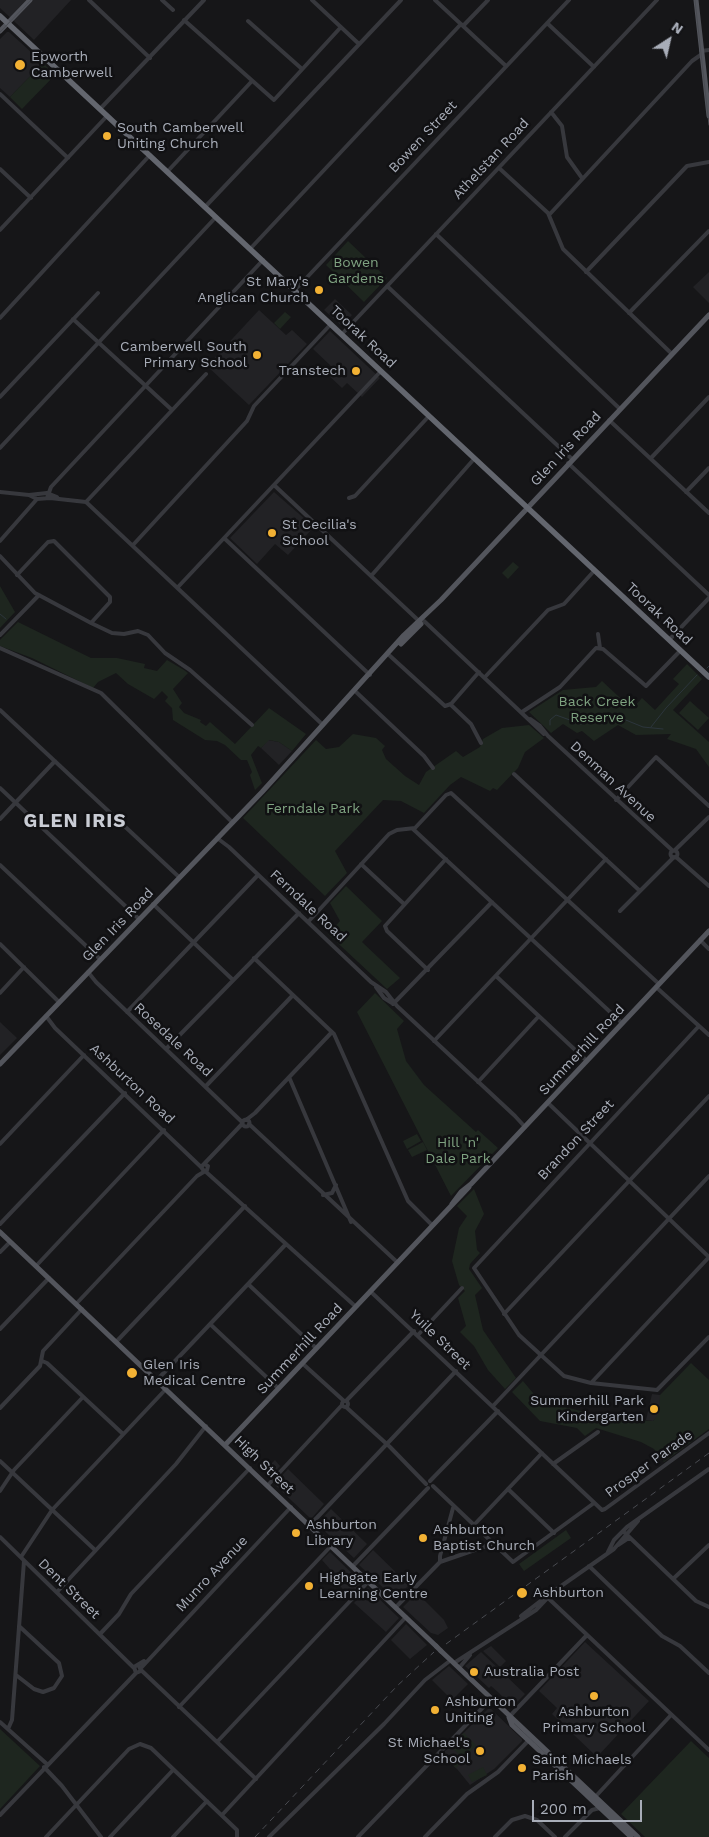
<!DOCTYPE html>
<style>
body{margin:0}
#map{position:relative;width:709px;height:1837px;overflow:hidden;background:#161618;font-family:"Work Sans",sans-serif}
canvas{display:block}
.north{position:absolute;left:644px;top:15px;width:50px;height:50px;-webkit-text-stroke:4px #111113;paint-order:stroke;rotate:35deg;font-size:14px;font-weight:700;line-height:20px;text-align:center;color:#a8adb8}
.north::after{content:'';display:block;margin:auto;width:18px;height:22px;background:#a8adb8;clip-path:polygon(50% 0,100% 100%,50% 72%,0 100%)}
.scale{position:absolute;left:532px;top:1800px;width:110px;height:22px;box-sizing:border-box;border:2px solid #a8adb8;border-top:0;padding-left:6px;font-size:15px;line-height:18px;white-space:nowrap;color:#a8adb8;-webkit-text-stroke:4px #111113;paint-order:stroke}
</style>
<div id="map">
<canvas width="709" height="1837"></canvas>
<div class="north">N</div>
<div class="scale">200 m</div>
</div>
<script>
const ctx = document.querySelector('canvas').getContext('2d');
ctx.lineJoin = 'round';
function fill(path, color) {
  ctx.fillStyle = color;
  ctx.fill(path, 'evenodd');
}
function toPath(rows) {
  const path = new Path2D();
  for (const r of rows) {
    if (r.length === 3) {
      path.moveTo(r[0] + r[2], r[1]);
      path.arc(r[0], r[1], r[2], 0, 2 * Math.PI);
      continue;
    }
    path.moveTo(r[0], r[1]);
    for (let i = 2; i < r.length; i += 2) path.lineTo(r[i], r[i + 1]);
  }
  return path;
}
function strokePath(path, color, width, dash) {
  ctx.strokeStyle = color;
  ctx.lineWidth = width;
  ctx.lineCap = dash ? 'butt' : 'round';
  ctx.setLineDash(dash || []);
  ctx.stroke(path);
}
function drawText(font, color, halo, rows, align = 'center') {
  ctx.font = font + ' "Work Sans",sans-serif';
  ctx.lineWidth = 5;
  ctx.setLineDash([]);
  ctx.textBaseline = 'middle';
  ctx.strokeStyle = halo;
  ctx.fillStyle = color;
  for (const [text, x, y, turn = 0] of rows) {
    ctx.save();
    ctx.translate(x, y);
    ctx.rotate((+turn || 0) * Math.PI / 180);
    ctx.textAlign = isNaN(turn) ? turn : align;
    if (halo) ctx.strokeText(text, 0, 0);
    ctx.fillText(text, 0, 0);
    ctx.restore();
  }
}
fill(toPath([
 [0,0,71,0,34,40,0,8],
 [7,32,9,32,43,63,10,97,0,88,0,39],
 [709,272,709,303,693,287],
 [335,299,352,315,342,326,324,310],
 [259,310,286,335,292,330,307,344,249,405,207,366],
 [330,331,380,378,362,397,347,383,342,388,326,373,332,367,313,349],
 [274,492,314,527,288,555,275,544,257,564,230,538],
 [268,740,279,742,292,751,279,765,261,748],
 [0,1022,17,1038,0,1055],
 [652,1394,660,1395,662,1404,659,1415,653,1421,646,1420],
 [275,1460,280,1466,269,1478,263,1472],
 [288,1469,324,1504,311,1519,274,1484],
 [331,1509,367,1544,354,1558,317,1524],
 [373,1550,409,1585,395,1599,359,1565],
 [330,1552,362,1583,350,1596,334,1580,337,1577,322,1560],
 [368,1588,399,1618,386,1632,354,1603],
 [417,1593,444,1620,448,1628,438,1635,431,1633,403,1607],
 [406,1624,427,1645,410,1659,391,1640],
 [585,1642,649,1701,597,1757,552,1714,557,1708,539,1691],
 [491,1646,506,1661,500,1667,483,1651],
 [481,1652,525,1694,512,1707,499,1693,491,1686,489,1688,465,1666],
 [449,1666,468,1684,452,1700,432,1680],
 [488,1709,491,1709,522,1739,522,1741,494,1769,470,1785,457,1769,441,1755]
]), '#222225');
fill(toPath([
 [43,63,55,75,22,109,10,97],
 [348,241,387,278,364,302,326,265],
 [285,312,291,317,280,329,274,323],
 [513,562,519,567,508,579,502,573],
 [0,586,15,612,0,628],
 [18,622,91,658,117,658,145,664,144,668,157,671,167,660,184,670,188,673,173,689,182,703,179,707,184,713,201,720,200,722,206,726,210,722,235,744,269,708,306,734,292,751,279,742,269,740,261,748,258,746,251,755,262,783,255,790,250,775,252,772,247,760,241,760,225,745,217,741,205,740,173,720,172,708,165,701,168,697,162,691,154,699,128,684,116,673,98,682,93,688,32,658,0,646,0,640],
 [687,664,702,679,673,710,709,742,709,767,696,749,667,739,671,734,636,735,618,725,594,741,582,731,577,733,563,724,551,733,529,712,563,690,596,687,602,681,632,709,642,698,655,710,679,684,673,679],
 [690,701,709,718,698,730,679,713],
 [529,725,544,738,525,752,518,768,497,790,493,788,490,791,461,777,450,785,424,813,401,801,383,800,335,851,347,873,325,896,243,818,316,740,326,749,339,747,353,734,376,738,385,746,382,750,386,759,405,776,419,785,426,772,456,751,463,757,480,747,483,739,502,728],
 [346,886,382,921,362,942,400,978,387,989,328,934,340,921,330,903],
 [375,993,404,1021,397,1029,406,1061,424,1085,476,1132,478,1130,498,1148,451,1196,357,1012],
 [417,1134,421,1141,407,1149,403,1141],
 [423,1142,427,1150,412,1157,408,1150],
 [474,1189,484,1214,475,1231,477,1250,480,1253,470,1264,469,1269,482,1288,475,1295,483,1330,516,1378,505,1389,488,1370,474,1346,460,1332,466,1326,458,1298,465,1291,459,1285,452,1261,459,1228,467,1216,457,1206],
 [691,1363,709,1380,709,1429,664,1462,654,1449,641,1442,596,1428,585,1436,577,1428,540,1421,512,1392,523,1381,538,1399,551,1404,616,1419,653,1421,659,1413,660,1395],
 [566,1530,571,1538,524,1571,519,1564],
 [0,1729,40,1766,0,1809],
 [464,1733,476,1745,456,1768,452,1764,460,1755,450,1746],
 [691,1741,709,1758,709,1837,645,1837,621,1814],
 [483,1767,487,1775,472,1782,468,1775]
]), '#1e261f');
strokePath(toPath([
 [0,614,6,619],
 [707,668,709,666],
 [550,725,550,720,556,715,581,724,611,714,643,727,663,729],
 [651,727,666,708,697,675]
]), '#2c353c', 1);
strokePath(toPath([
 [89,0,150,58],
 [162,0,173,10],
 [312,0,359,44],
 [435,0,506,66],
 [184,20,274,100,341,27],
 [248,21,302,69],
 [547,23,594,67],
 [463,26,488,0],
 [701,51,709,50],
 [0,94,68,158],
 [100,109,204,0],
 [551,112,562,126,567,157,582,178],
 [499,168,548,213,563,249,672,354],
 [0,169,31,198],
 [167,172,252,81],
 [205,207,401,0],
 [549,215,692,61,702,54],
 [0,230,107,116],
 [436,234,620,409],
 [250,249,461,24],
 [586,272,687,166,709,162],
 [387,286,572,459],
 [295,290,569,0],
 [629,313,709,231],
 [0,318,150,155],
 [73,319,172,410],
 [342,334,657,0],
 [0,397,98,293],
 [609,420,709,513],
 [0,448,216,217],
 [651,458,709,397],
 [568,463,709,595],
 [274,485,419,621],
 [0,492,29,495,47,493,57,497],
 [686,492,709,468],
 [29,495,37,499,50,498,86,502,323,725],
 [47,498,51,487,263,260],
 [349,498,355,496,429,416],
 [86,502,206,374],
 [224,538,370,675],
 [0,541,37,499],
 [133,545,247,421,254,406,331,324],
 [0,556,35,593,91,623,112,633,124,634,138,631,148,635,165,653,190,670,252,725],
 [17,575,48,542,54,541,110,597,110,602,91,623],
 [371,576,474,459],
 [178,587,381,371],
 [424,621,544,734],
 [598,634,600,648],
 [0,635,39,595],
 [669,640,709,598],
 [0,648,101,693,232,822],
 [389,655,445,706,451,704,479,672],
 [485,677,548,610,564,604,594,571],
 [355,691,424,756,433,768],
 [450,704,471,724,481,743],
 [0,710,179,877],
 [522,712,560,687,596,648,603,649,646,686,680,651],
 [530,719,540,726,548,736,673,851],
 [514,774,640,891],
 [0,788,139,919],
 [616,800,656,757,709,806],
 [0,819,55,761],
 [413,829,622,1023],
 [217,838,229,847,371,982,386,992,397,1006,515,1116,525,1127],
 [675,850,709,817],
 [674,854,3.5],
 [676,857,709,886],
 [361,864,404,904],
 [0,865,100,959],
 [153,904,233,980],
 [620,911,674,857],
 [308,922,389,834,397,830,415,828,446,795,451,793,659,984],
 [700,940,709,949],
 [0,944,59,1002],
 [254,958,334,1034,408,1201,432,1225],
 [428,970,387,931,385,926,446,859],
 [88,972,96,982,242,1122],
 [496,976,587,1061],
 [376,987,384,998,392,1003],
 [656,987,709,1035],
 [0,993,24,967],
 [393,1004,492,902],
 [127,1012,258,875],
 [46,1016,55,1028,201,1167],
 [699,1026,474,1268,519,1335,564,1376,591,1383,657,1390,709,1337],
 [434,1041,606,859],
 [166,1049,299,913],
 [289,1077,351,1222],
 [478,1082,539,1016],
 [206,1086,293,995],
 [548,1103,709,1257],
 [246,1123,3.5],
 [246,1120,255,1113,332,1032],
 [249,1124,397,1262],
 [0,1144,84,1055],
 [204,1164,242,1124],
 [205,1171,355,1306],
 [323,1195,332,1193,336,1185],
 [0,1224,125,1093],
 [0,1252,10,1242],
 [36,1266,164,1130],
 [248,1284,316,1348],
 [370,1291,602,1510,605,1509,709,1433],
 [76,1304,197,1176,207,1170,208,1166,204,1164,201,1167,204,1171],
 [504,1314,709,1096],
 [210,1324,278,1388],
 [0,1329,49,1278],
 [418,1335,462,1288],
 [116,1342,245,1206],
 [42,1361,47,1363,123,1434],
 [302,1363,344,1401],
 [157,1380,286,1244],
 [591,1383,709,1257],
 [345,1404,3],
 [346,1401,414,1331],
 [493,1406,709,1176],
 [346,1407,390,1447,426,1484],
 [0,1408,40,1366,43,1351,82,1309],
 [0,1461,95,1550],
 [553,1464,598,1432],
 [430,1481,498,1411],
 [268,1485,342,1405],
 [433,1486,513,1562,594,1503],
 [508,1489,554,1533],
 [0,1491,14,1470,83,1397],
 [310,1525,456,1371],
 [473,1526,542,1453],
 [624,1532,696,1601,709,1607],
 [0,1537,134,1668],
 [618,1545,627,1539,631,1539],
 [608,1552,614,1540,627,1527,709,1469],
 [21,1557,52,1510,166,1389],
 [440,1562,492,1544],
 [353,1566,428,1488],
 [589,1566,662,1636,680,1646,709,1673],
 [673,1579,709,1545],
 [57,1592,176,1464,206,1426],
 [547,1597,709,1750],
 [396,1607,440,1562,440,1556,453,1508],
 [521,1616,543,1599],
 [100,1634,119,1614,131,1594,250,1468],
 [454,1663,536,1610,554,1591,614,1549,638,1521],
 [139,1666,141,1671,136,1673,134,1667,144,1661],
 [141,1668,291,1507],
 [459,1668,470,1655],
 [141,1670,256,1779],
 [16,1675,34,1689,43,1692,54,1688,62,1676,59,1663,19,1626],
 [179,1707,331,1546],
 [509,1717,587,1635],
 [0,1722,48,1765],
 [8,1729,12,1720,24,1561],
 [217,1742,369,1581],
 [44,1767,62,1786,101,1837],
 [596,1796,671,1715],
 [0,1815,136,1673],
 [222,1815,406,1617],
 [46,1837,129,1749,140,1744,151,1748,237,1830,237,1837],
 [110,1837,173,1770],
 [173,1837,207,1801],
 [269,1837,384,1724,425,1680,451,1660],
 [358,1837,491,1699],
 [425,1837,467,1794,498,1772,529,1740],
 [495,1837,512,1820,525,1816,537,1820,555,1837],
 [565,1837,592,1810,600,1808]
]), '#37383d', 4);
strokePath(toPath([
 [696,0,709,116],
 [0,31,30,0],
 [401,644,421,624],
 [0,1064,262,792,404,635,441,600,709,315],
 [452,1204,461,1192,471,1184,709,931],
 [0,1232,436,1646],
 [226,1444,469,1187],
 [441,1651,638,1837],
 [509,1717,512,1725,631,1837]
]), '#53555c', 5);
strokePath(toPath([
 [0,16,709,677]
]), '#63666e', 5.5);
strokePath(toPath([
 [695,0,709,125],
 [0,32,31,0]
]), '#4a4c52', 1);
strokePath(toPath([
 [446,1644,709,1453],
 [255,1837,397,1686,434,1652]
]), '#4a4c52', 1, [6, 5]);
strokePath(toPath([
 [436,1646,441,1651]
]), '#53555c', 5);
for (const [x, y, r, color] of [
 [20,65,6,"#f2b134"],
 [107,136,5,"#f2b134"],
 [319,290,5,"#f2b134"],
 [257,355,5,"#f2b134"],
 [356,371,5,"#f2b134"],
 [272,533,5,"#f2b134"],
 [132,1373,6,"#f2b134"],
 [654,1409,5,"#f2b134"],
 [296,1533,5,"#f2b134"],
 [423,1538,5,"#f2b134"],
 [309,1586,5,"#f2b134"],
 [522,1593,6,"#f2b134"],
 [474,1672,5,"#f2b134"],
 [594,1696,5,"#f2b134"],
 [435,1710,5,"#f2b134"],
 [480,1751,5,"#f2b134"],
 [522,1768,5,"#f2b134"]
]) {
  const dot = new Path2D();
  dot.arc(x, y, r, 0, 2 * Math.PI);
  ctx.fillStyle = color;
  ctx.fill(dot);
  strokePath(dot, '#111113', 2);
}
drawText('14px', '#a8adb8', '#111113', [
 ["Epworth",31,57],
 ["Camberwell",31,73],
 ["South Camberwell",117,128],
 ["Uniting Church",117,144],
 ["St Mary's",309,282,"right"],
 ["Anglican Church",309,298,"right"],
 ["Camberwell South",247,347,"right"],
 ["Primary School",247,363,"right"],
 ["Transtech",346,371,"right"],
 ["St Cecilia's",282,525],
 ["School",282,541],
 ["Glen Iris",143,1365],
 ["Medical Centre",143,1381],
 ["Summerhill Park",644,1401,"right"],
 ["Kindergarten",644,1417,"right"],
 ["Ashburton",306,1525],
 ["Library",306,1541],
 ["Ashburton",433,1530],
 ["Baptist Church",433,1546],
 ["Highgate Early",319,1578],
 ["Learning Centre",319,1594],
 ["Ashburton",533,1593],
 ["Australia Post",484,1672],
 ["Ashburton",445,1702],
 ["Uniting",445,1718],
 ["Ashburton",594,1712,"center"],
 ["Primary School",594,1728,"center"],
 ["St Michael's",470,1743,"right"],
 ["School",470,1759,"right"],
 ["Saint Michaels",532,1760],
 ["Parish",532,1776]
], 'left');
drawText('14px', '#a8adb8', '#111113', [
 ["Bowen Street",423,137,-47],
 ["Athelstan Road",491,159,-47],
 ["Toorak Road",363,337,43],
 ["Glen Iris Road",566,449,-47],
 ["Toorak Road",659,614,43],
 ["Denman Avenue",613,782,43],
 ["Ferndale Road",308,906,43],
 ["Glen Iris Road",118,925,-46],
 ["Rosedale Road",173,1040,43],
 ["Summerhill Road",582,1050,-47],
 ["Ashburton Road",132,1084,43],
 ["Brandon Street",576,1140,-47],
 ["Yuile Street",440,1340,44],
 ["Summerhill Road",300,1349,-47],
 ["Prosper Parade",649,1464,-36],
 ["High Street",264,1465,44],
 ["Munro Avenue",212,1574,-47],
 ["Dent Street",69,1589,44]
]);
drawText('14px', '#7fa381', '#111113', [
 ["Bowen",356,263],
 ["Gardens",356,279],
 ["Back Creek",597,702],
 ["Reserve",597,718],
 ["Ferndale Park",313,809],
 ["Hill 'n'",458,1143],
 ["Dale Park",458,1159]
]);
ctx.letterSpacing = '1px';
drawText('bold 19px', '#c9ccd4', '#111113', [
 ["GLEN IRIS",75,821]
]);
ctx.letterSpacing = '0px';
</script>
